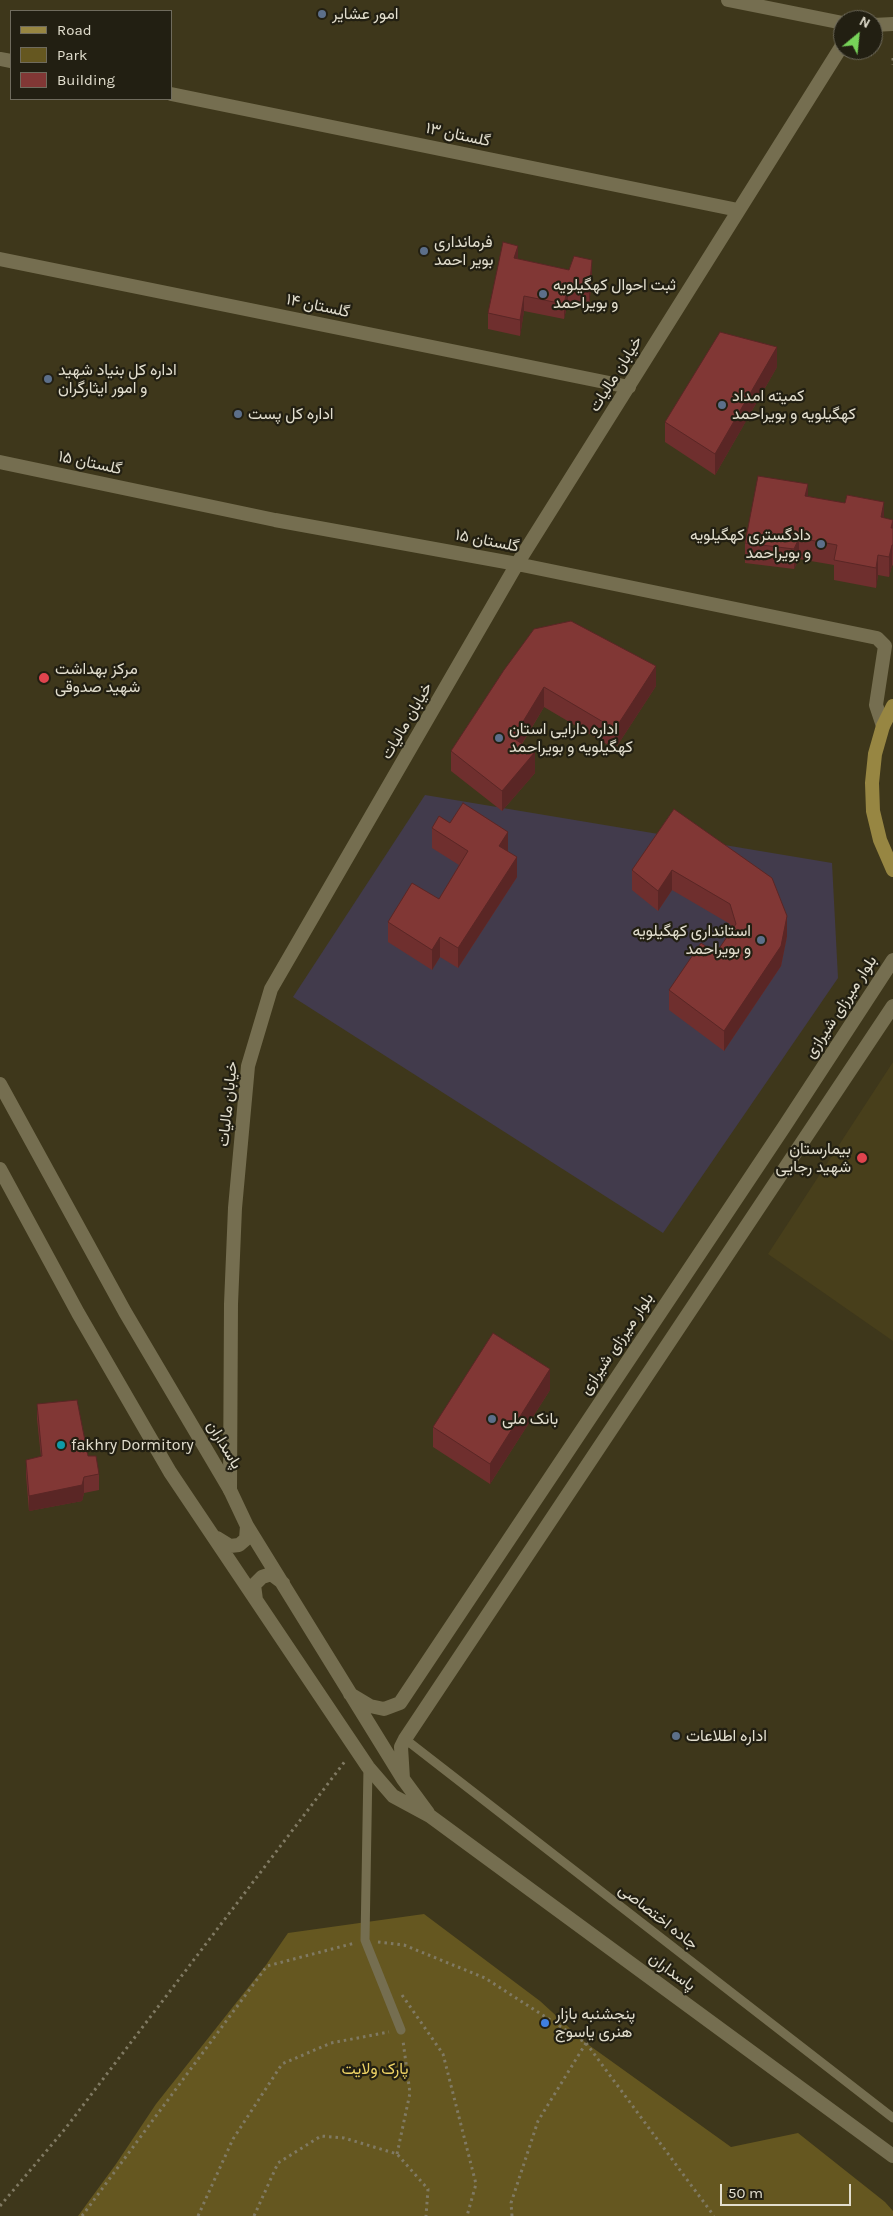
<!DOCTYPE html>
<meta charset="utf-8">
<style>
body{margin:0}
#map{position:relative;width:893px;height:2216px;overflow:hidden;background:#3e371b;font-family:Karla,sans-serif}
canvas{display:block}
.legend{position:absolute;left:10px;top:10px;width:162px;height:90px;box-sizing:border-box;background:#221f12;border:1px solid #6f6b5d;margin:0;padding:6px 9px;list-style:none;font-size:15px;color:#e2dece}
.legend li{display:flex;align-items:center;gap:10px;height:25px}
.legend b{width:25px;border:1px solid #6f6b5d}
.north{position:absolute;left:833px;top:10px;width:50px;height:50px;box-sizing:border-box;background:#221f12;border:1px solid #6f6b5d;border-radius:50%;rotate:28deg;font-size:14px;font-weight:700;line-height:20px;text-align:center;color:#e2dece}
.north::after{content:'';display:block;margin:auto;width:18px;height:22px;background:#77d259;clip-path:polygon(50% 0,100% 100%,50% 72%,0 100%)}
.scale{position:absolute;left:720px;top:2184px;width:131px;height:22px;box-sizing:border-box;border:2px solid #e2dece;border-top:0;padding-left:6px;font-size:15px;line-height:18px;white-space:nowrap;color:#e2dece;-webkit-text-stroke:4px #221f12;paint-order:stroke}
</style>
<div id="map">
<canvas width="893" height="2216"></canvas>
<ul class="legend">
<li><b style="height:6px;background:#978642"></b>Road</li>
<li><b style="height:14px;background:#655720"></b>Park</li>
<li><b style="height:14px;background:#813735"></b>Building</li>
</ul>
<div class="north">N</div>
<div class="scale">50 m</div>
</div>
<script>
const ctx = document.querySelector('canvas').getContext('2d');
ctx.lineJoin = 'round';
function fill(path, color) {
  ctx.fillStyle = color;
  ctx.fill(path, 'evenodd');
}
function toPath(rows) {
  const path = new Path2D();
  for (const r of rows) {
    path.moveTo(r[0], r[1]);
    for (let i = 2; i < r.length; i += 2) path.lineTo(r[i], r[i + 1]);
  }
  return path;
}
function strokePath(path, color, width, dash) {
  ctx.strokeStyle = color;
  ctx.lineWidth = width;
  ctx.lineCap = dash ? 'butt' : 'round';
  ctx.setLineDash(dash || []);
  ctx.stroke(path);
}
function drawText(font, color, halo, rows, align = 'center') {
  ctx.font = font + ' Karla,Vazirmatn,sans-serif';
  ctx.lineWidth = 4.5;
  ctx.setLineDash([]);
  ctx.textBaseline = 'middle';
  ctx.strokeStyle = halo;
  ctx.fillStyle = color;
  for (const [text, x, y, turn = 0] of rows) {
    ctx.save();
    ctx.translate(x, y);
    ctx.rotate((+turn || 0) * Math.PI / 180);
    ctx.textAlign = isNaN(turn) ? turn : align;
    if (halo) ctx.strokeText(text, 0, 0);
    ctx.fillText(text, 0, 0);
    ctx.restore();
  }
}
fill(toPath([
 [425,795,832,863,838,978,663,1233,293,997]
]), '#423b4c');
fill(toPath([
 [893,1062,893,1341,768,1254]
]), '#483f1b');
fill(toPath([
 [424,1914,540,2001,586,2043,731,2147,798,2133,885,2202,893,2211,893,2216,78,2216,116,2164,156,2104,266,1965,288,1933]
]), '#655720');
strokePath(toPath([
 [893,58,893,65],
 [378,1942,404,1945,485,1978,586,2043,714,2216],
 [402,1995,443,2054,476,2184,467,2216],
 [397,2154,410,2093,403,2041],
 [0,2206,65,2129,346,1760],
 [82,2216,267,1966,355,1943],
 [198,2216,233,2139,282,2064,331,2043,389,2032],
 [254,2216,278,2163,321,2136,344,2138,397,2154,428,2189,426,2216],
 [512,2216,511,2203,538,2121,586,2043]
]), '#807a63', 3, [2.5, 4]);
strokePath(toPath([
 [405,1739,893,2118],
 [368,1767,365,1940,401,2030]
]), '#756e50', 9);
strokePath(toPath([
 [728,0,843,23],
 [873,25,893,24],
 [0,59,11,61],
 [171,94,738,210],
 [0,259,629,387],
 [0,462,275,520,517,564,877,638,885,646,876,705,883,726],
 [230,1490,231,1304,235,1208,248,1066,271,989,517,564,843,44]
]), '#756e50', 14);
strokePath(toPath([
 [0,1084,125,1312,230,1490,247,1526,403,1779,428,1813],
 [0,1169,78,1313,170,1472,368,1767,393,1796,430,1816,893,2156],
 [217,1538,230,1546,239,1545,246,1539,247,1526],
 [256,1600,254,1585,262,1577,271,1574,283,1583],
 [350,1694,370,1706,384,1709,400,1703,784,1127,893,960],
 [403,1779,401,1747,405,1739,893,1006]
]), '#756e50', 14);
strokePath(toPath([
 [893,706,883,726,875,754,872,783,873,811,880,840,893,870]
]), '#978642', 14);
fill(toPath([
 [518,259,592,275,589,308,568,302,564,319,524,311,520,336,488,329,488,313],
 [777,367,715,475,665,442,665,422],
 [808,496,884,518,893,520,893,566,892,565,889,577,878,575,876,588,834,580,834,565,799,559,794,569,745,563,745,543],
 [504,670,656,686,615,749,544,707,522,744,535,773,502,811,451,771,451,751],
 [674,809,787,936,781,966,724,1051,669,1010,669,990,716,953,732,930,730,924,672,890,658,911,632,890,632,870],
 [432,828,508,851,517,877,458,968,440,957,432,970,388,942,388,922,439,899,459,865,432,848],
 [550,1390,490,1484,433,1447,433,1427],
 [37,1404,88,1456,99,1474,99,1490,84,1493,82,1501,29,1511,26,1475,26,1460,41,1457,37,1419]
]), '#6f2f2e');
fill(toPath([
 [518,246,518,261,514,258],
 [592,260,592,275,589,308,589,293],
 [568,286,568,302,564,319,564,304],
 [524,296,524,311,520,336,520,320],
 [777,347,777,367,715,475,715,454],
 [808,484,808,504,805,496],
 [884,502,884,522,881,517],
 [893,520,892,565,889,577,889,557,891,528],
 [799,538,799,559,794,569,794,549],
 [878,555,878,575,876,588,876,568],
 [656,666,656,686,615,749,615,729],
 [544,687,544,707,513,758,513,738],
 [535,752,535,773,502,811,502,791],
 [508,832,508,852,499,846],
 [517,857,517,877,458,968,458,948],
 [672,870,672,890,658,911,658,891],
 [787,916,787,936,781,966,724,1051,724,1031],
 [440,937,440,957,432,970,432,950],
 [550,1369,550,1390,490,1484,490,1464],
 [84,1477,84,1493,82,1501,29,1511,29,1496]
]), '#5a2625');
const building = toPath([
 [503,242,518,246,514,258,569,270,574,256,592,260,589,293,568,286,564,304,524,296,520,320,488,313,503,242],
 [720,332,777,347,715,454,665,422,720,332],
 [758,476,808,484,805,496,845,503,847,495,884,502,881,517,893,520,891,528,893,528,893,545,892,545,889,557,878,555,876,568,834,560,837,545,799,538,794,549,745,543,758,476],
 [571,621,656,666,615,729,544,687,513,738,535,752,502,791,451,751,504,670,534,629,571,621],
 [463,803,508,832,499,846,517,857,458,948,440,937,432,950,388,922,412,883,439,899,468,851,432,828,439,816,450,823,463,803],
 [674,809,772,878,787,916,781,946,724,1031,669,990,701,943,716,953,736,924,730,904,672,870,658,891,632,870,674,809],
 [493,1333,550,1369,490,1464,433,1427,493,1333],
 [77,1400,88,1456,96,1456,99,1474,84,1477,82,1485,29,1496,26,1460,42,1456,37,1404,77,1400]
]);
fill(building, '#813735');
strokePath(building, '#5a2625', 1);
for (const [x, y, r, color] of [
 [322,14,5,"#5c6f8a"],
 [424,251,5,"#5c6f8a"],
 [543,294,5,"#5c6f8a"],
 [48,379,5,"#5c6f8a"],
 [722,405,5,"#5c6f8a"],
 [238,414,5,"#5c6f8a"],
 [821,544,5,"#5c6f8a"],
 [44,678,6,"#e0444e"],
 [499,738,5,"#5c6f8a"],
 [761,940,5,"#5c6f8a"],
 [862,1158,6,"#e0444e"],
 [492,1419,5,"#5c6f8a"],
 [61,1445,5,"#0f9aa8"],
 [676,1736,5,"#5c6f8a"],
 [545,2023,5,"#3f7fe0"]
]) {
  const dot = new Path2D();
  dot.arc(x, y, r, 0, 2 * Math.PI);
  ctx.fillStyle = color;
  ctx.fill(dot);
  strokePath(dot, '#221f12', 2);
}
drawText('16px', '#e2dece', '#221f12', [
 ["امور عشایر",332,14],
 ["فرمانداری",434,242],
 ["بویر احمد",434,260],
 ["ثبت احوال کهگیلویه",553,285],
 ["و بویراحمد",553,303],
 ["اداره کل بنیاد شهید",58,370],
 ["و امور ایثارگران",58,388],
 ["کمیته امداد",732,396],
 ["کهگیلویه و بویراحمد",732,414],
 ["اداره کل پست",248,414],
 ["دادگستری کهگیلویه",811,535,"right"],
 ["و بویراحمد",811,553,"right"],
 ["مرکز بهداشت",55,669],
 ["شهید صدوقی",55,687],
 ["اداره دارایی استان",509,729],
 ["کهگیلویه و بویراحمد",509,747],
 ["استانداری کهگیلویه",751,931,"right"],
 ["و بویراحمد",751,949,"right"],
 ["بیمارستان",851,1149,"right"],
 ["شهید رجایی",851,1167,"right"],
 ["بانک ملی",502,1419],
 ["fakhry Dormitory",71,1445],
 ["اداره اطلاعات",686,1736],
 ["پنجشنبه بازار",555,2014],
 ["هنری یاسوج",555,2032]
], 'left');
drawText('16px', '#e2dece', '#221f12', [
 ["گلستان ۱۳",458,135,12],
 ["گلستان ۱۴",318,306,12],
 ["خیابان مالیات",616,374,-58],
 ["گلستان ۱۵",90,463,12],
 ["گلستان ۱۵",487,541,11],
 ["خیابان مالیات",407,721,-60],
 ["بلوار میرزای شیرازی",841,1007,-57],
 ["خیابان مالیات",228,1104,-84],
 ["بلوار میرزای شیرازی",617,1344,-56],
 ["پاسداران",224,1445,59],
 ["جاده اختصاصی",658,1917,38],
 ["پاسداران",672,1972,36]
]);
drawText('16px', '#eed365', '#221f12', [
 ["پارک ولایت",375,2069]
]);
</script>
